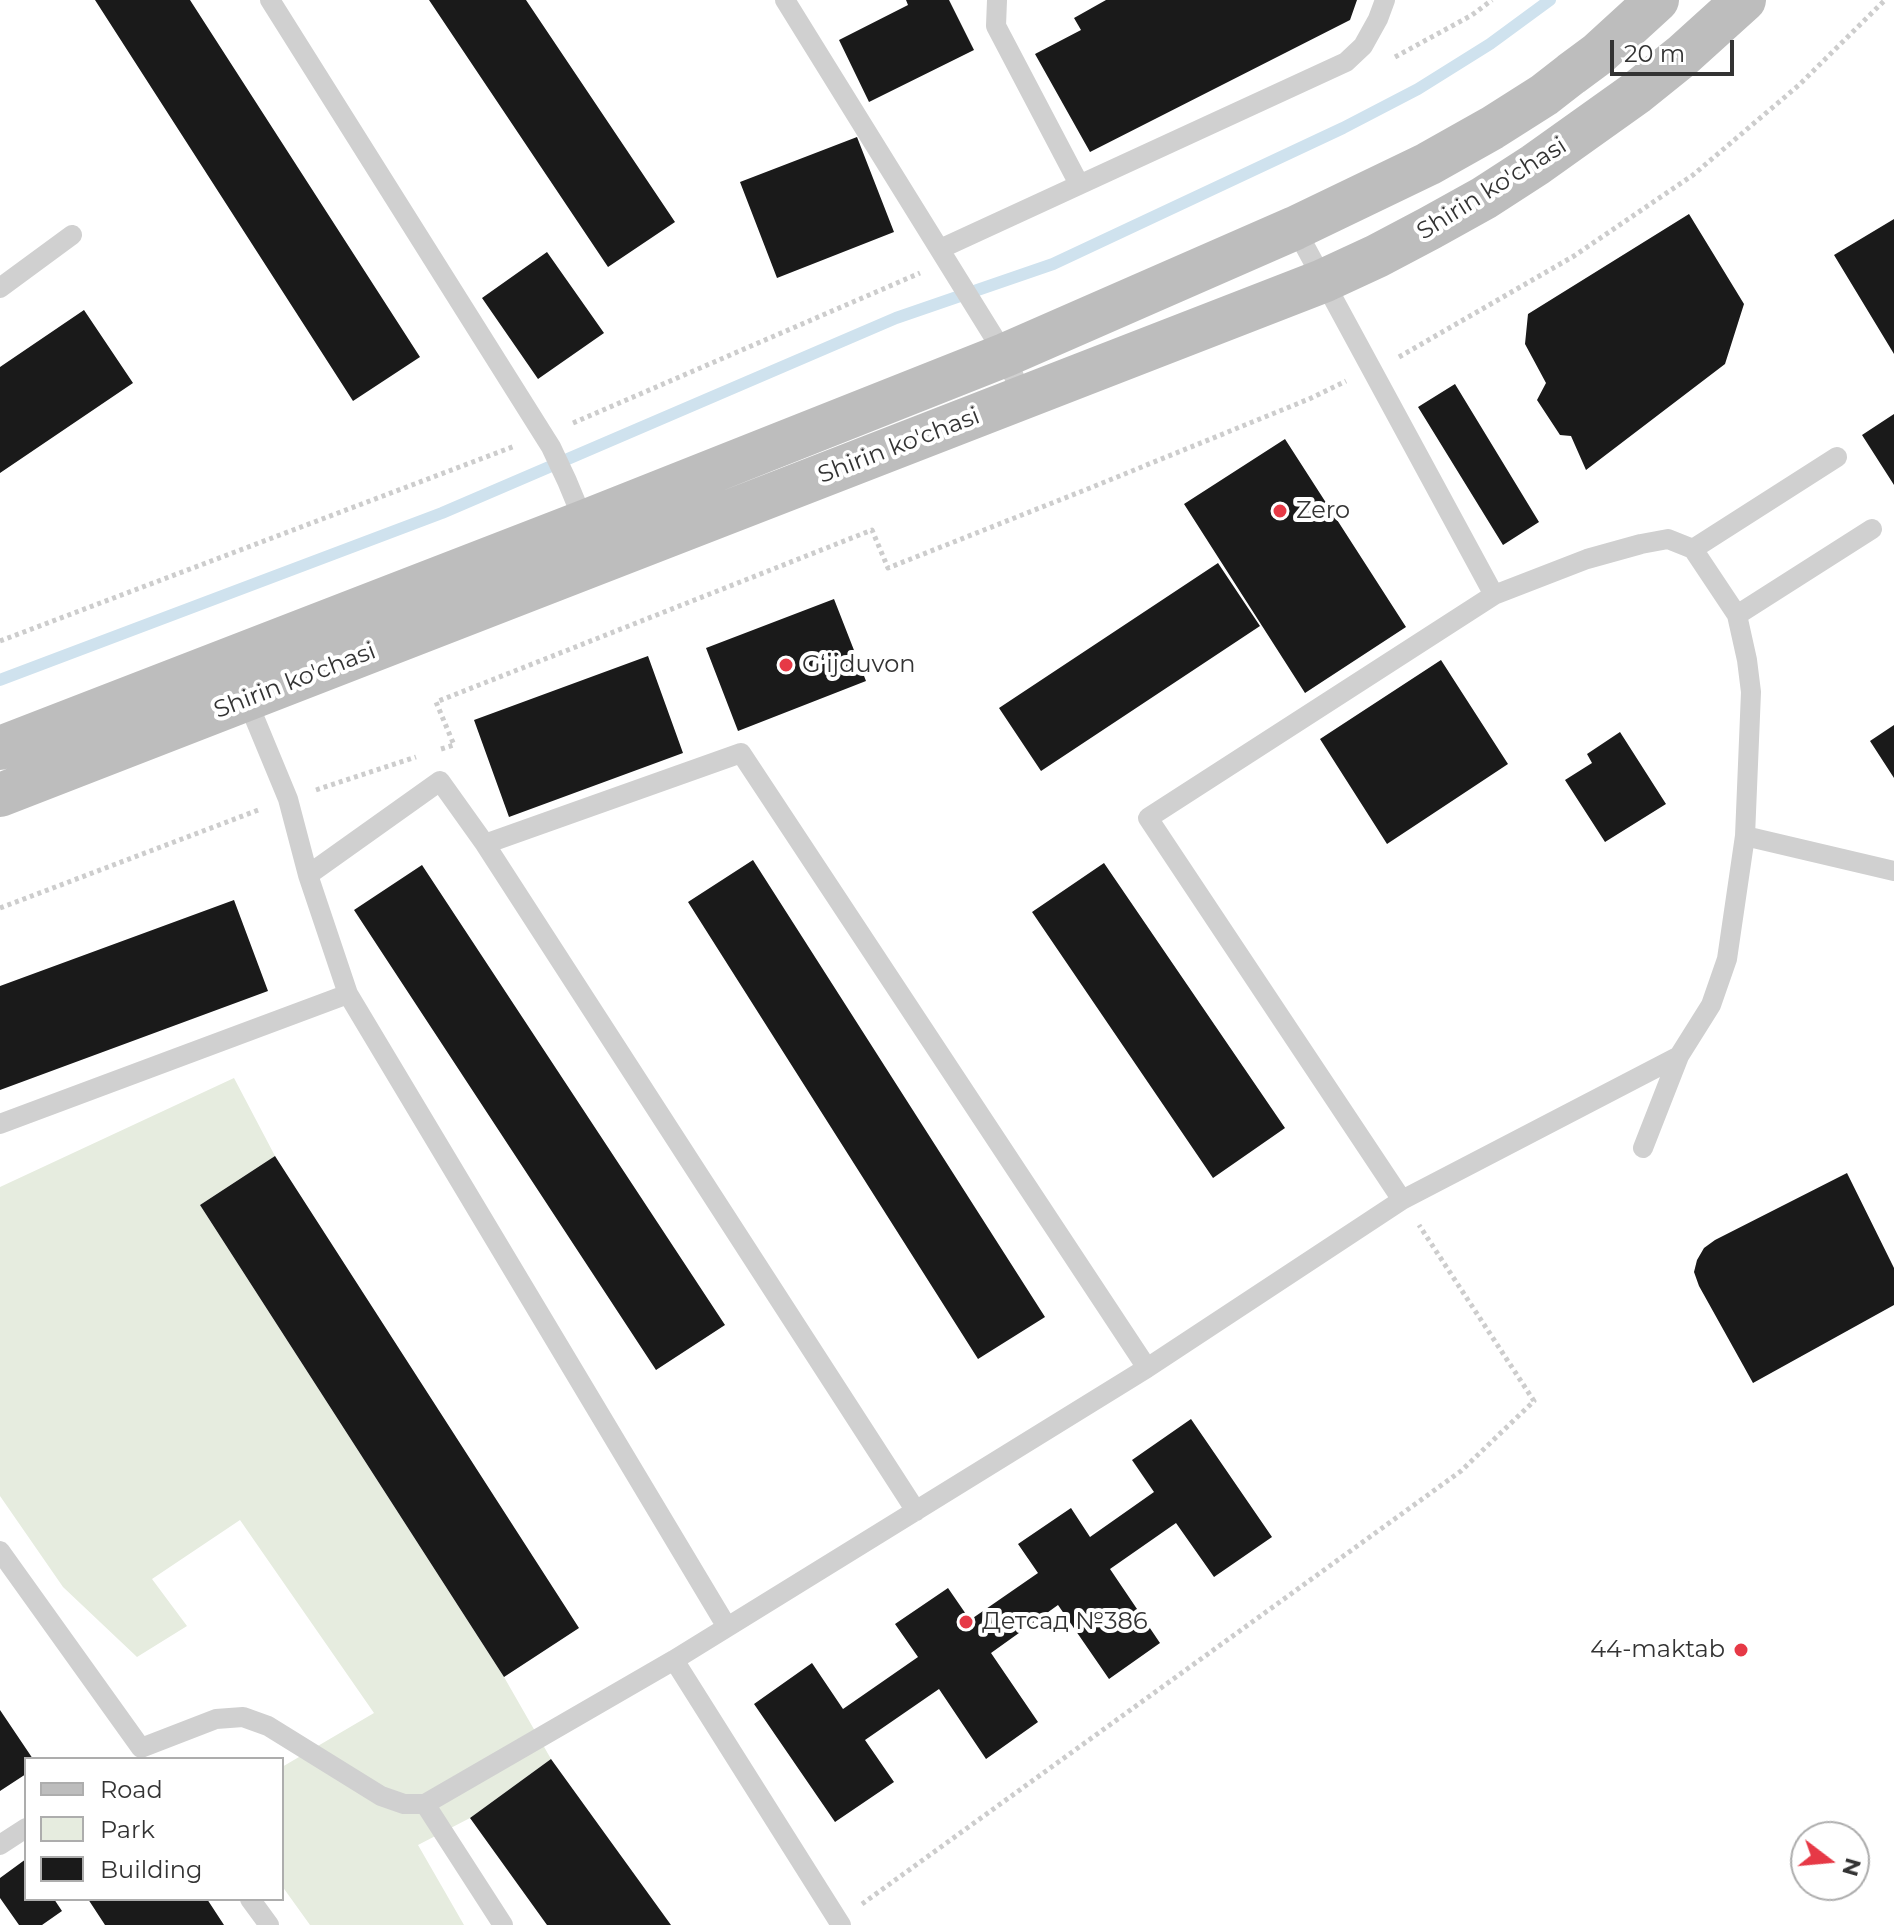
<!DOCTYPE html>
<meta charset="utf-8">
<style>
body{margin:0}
#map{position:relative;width:1894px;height:1925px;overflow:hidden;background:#fff;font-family:Montserrat,sans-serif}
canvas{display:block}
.legend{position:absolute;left:24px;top:1757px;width:260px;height:144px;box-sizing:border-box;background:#fff;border:2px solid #adadad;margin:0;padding:10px 14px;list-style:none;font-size:24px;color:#333}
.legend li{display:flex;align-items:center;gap:16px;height:40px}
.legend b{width:40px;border:2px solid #adadad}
.north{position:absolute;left:1790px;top:1821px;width:80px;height:80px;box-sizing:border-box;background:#fff;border:2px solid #adadad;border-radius:50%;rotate:106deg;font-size:22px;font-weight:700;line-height:32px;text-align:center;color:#333}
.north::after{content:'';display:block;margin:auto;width:28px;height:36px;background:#e63946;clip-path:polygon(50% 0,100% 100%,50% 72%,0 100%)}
.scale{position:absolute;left:1610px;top:40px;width:124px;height:36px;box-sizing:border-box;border:4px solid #333;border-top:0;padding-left:10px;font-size:24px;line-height:28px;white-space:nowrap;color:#333;-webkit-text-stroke:6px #fff;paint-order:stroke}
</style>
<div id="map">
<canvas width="1894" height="1925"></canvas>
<ul class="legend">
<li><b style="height:10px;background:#bdbdbd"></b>Road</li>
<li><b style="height:22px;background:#e6ecdf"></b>Park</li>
<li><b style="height:22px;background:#1a1a1a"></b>Building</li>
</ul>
<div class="north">N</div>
<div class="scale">20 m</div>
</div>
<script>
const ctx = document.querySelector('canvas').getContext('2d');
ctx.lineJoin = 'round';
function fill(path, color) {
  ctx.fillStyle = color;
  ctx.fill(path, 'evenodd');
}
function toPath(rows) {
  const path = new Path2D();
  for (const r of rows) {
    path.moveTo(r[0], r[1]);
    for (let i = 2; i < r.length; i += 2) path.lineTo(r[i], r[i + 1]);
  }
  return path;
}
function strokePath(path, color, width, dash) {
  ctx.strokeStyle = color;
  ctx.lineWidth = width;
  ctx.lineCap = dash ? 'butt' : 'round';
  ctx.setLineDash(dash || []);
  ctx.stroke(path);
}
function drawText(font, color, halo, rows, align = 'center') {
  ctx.font = font + ' Montserrat,sans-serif';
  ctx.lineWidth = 8;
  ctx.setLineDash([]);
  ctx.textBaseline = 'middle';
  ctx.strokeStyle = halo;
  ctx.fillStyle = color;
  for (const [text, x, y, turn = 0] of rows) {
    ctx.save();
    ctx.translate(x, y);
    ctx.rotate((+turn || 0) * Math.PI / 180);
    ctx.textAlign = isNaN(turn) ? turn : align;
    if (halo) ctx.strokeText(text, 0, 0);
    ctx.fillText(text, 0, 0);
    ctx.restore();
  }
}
fill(toPath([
 [234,1078,275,1156,200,1205,504,1677,551,1759,470,1818,418,1845,464,1925,310,1925,282,1886,282,1767,374,1713,240,1520,152,1579,187,1626,137,1657,63,1587,0,1496,0,1187]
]), '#e6ecdf');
strokePath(toPath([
 [0,680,442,513,896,318,1053,264,1343,128,1418,89,1490,44,1550,0]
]), '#cfe2ee', 12);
fill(toPath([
 [95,0,190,0,420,357,353,401],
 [429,0,526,0,675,222,608,267],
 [906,0,949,0,974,50,869,102,839,40,908,5],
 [1106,0,1357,0,1350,20,1090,152,1035,54,1081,30,1074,18],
 [857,137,894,232,777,278,740,182],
 [1689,214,1744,304,1725,364,1586,470,1571,436,1560,435,1537,400,1546,383,1525,344,1528,314],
 [1894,219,1894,354,1834,255],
 [547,252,604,333,538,379,482,298],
 [84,310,133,383,0,473,0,367],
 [1455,384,1539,522,1503,545,1418,407],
 [1894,414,1894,485,1862,435],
 [1285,439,1406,627,1305,693,1184,504],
 [1218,563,1260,626,1041,771,999,708],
 [834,599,866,681,738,731,706,648],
 [648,656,683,753,509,817,474,720],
 [1441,660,1508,764,1387,844,1320,739],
 [1894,725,1894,778,1870,741],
 [1620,732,1666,804,1605,842,1565,780,1592,763,1587,754],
 [753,860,1045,1317,978,1359,688,902],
 [1104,863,1285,1128,1213,1178,1032,912],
 [422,865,725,1325,656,1370,354,910],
 [234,900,268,991,0,1090,0,986],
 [275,1156,579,1628,504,1677,200,1205],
 [1847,1173,1894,1268,1894,1305,1753,1383,1699,1286,1694,1272,1697,1260,1704,1248,1715,1240],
 [1191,1419,1272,1537,1214,1577,1176,1523,1110,1569,1160,1643,1109,1679,1058,1605,991,1653,1038,1722,986,1759,939,1689,865,1740,894,1782,835,1822,754,1704,812,1663,843,1709,918,1657,895,1624,948,1588,970,1620,1038,1573,1018,1544,1071,1508,1090,1537,1154,1492,1132,1460],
 [0,1710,33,1759,26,1759,26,1774,0,1791],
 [551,1759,671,1925,547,1925,470,1818],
 [26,1859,26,1899,54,1899,62,1911,42,1925,19,1925,0,1898,0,1878],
 [88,1899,207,1899,224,1925,105,1925]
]), '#1a1a1a');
strokePath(toPath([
 [1395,57,1472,15,1492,0],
 [1399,357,1574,256,1693,175,1799,85,1885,0],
 [573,423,920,273],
 [0,641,515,446],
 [441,749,454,745,436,702,872,530,888,568,1090,488,1309,399,1346,381],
 [316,790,416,757],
 [0,908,261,809],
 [862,1904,1461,1471,1534,1401,1419,1225]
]), '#cdcdcd', 5, [4, 4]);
strokePath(toPath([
 [270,0,551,447,567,481,584,522],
 [785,0,1005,355,1023,398],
 [997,0,996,26,1079,184],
 [940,249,1346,62,1363,46,1378,19,1385,0],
 [0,288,72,235],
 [1693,549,1837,457],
 [1737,615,1872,529],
 [247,700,288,799,308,875,348,994,727,1627],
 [1745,836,1894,871],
 [485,844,741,753,1147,1368],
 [308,875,440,781,485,844,916,1511],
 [0,1124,348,994],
 [1643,1148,1679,1056],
 [1402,1200,1148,818,1494,595],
 [0,1551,141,1748,216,1719,243,1717,268,1726,381,1796,404,1804,425,1804,674,1660],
 [425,1804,503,1925],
 [0,1845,26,1828],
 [250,1899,269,1925],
 [841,1925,674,1660,1147,1368,1402,1200,1679,1056,1711,1005,1727,959,1745,836,1751,692,1747,660,1737,615,1693,549,1668,539,1641,544,1587,559,1494,595,1295,228]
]), '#d0d0d0', 20);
strokePath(toPath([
 [0,748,584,522,1005,355,1295,228,1428,164,1492,128,1544,95,1571,74,1598,54,1657,0],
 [0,795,1323,281,1377,256,1430,228,1484,198,1535,165,1636,93,1682,56,1744,0]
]), '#bdbdbd', 44);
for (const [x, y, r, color] of [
 [1280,511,8,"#e63946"],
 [786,665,8,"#e63946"],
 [966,1622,8,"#e63946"],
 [1741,1650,8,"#e63946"]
]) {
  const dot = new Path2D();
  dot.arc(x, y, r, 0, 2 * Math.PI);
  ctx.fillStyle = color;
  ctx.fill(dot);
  strokePath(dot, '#fff', 3);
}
drawText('24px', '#333', '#fff', [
 ["Shirin ko'chasi",1492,189,-32],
 ["Shirin ko'chasi",899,446,-21],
 ["Shirin ko'chasi",295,681,-21]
]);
drawText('24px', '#333', '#fff', [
 ["Zero",1296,511],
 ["Gʻijduvon",802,665],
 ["Детсад №386",982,1622],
 ["44-maktab",1725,1650,"right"]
], 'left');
</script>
